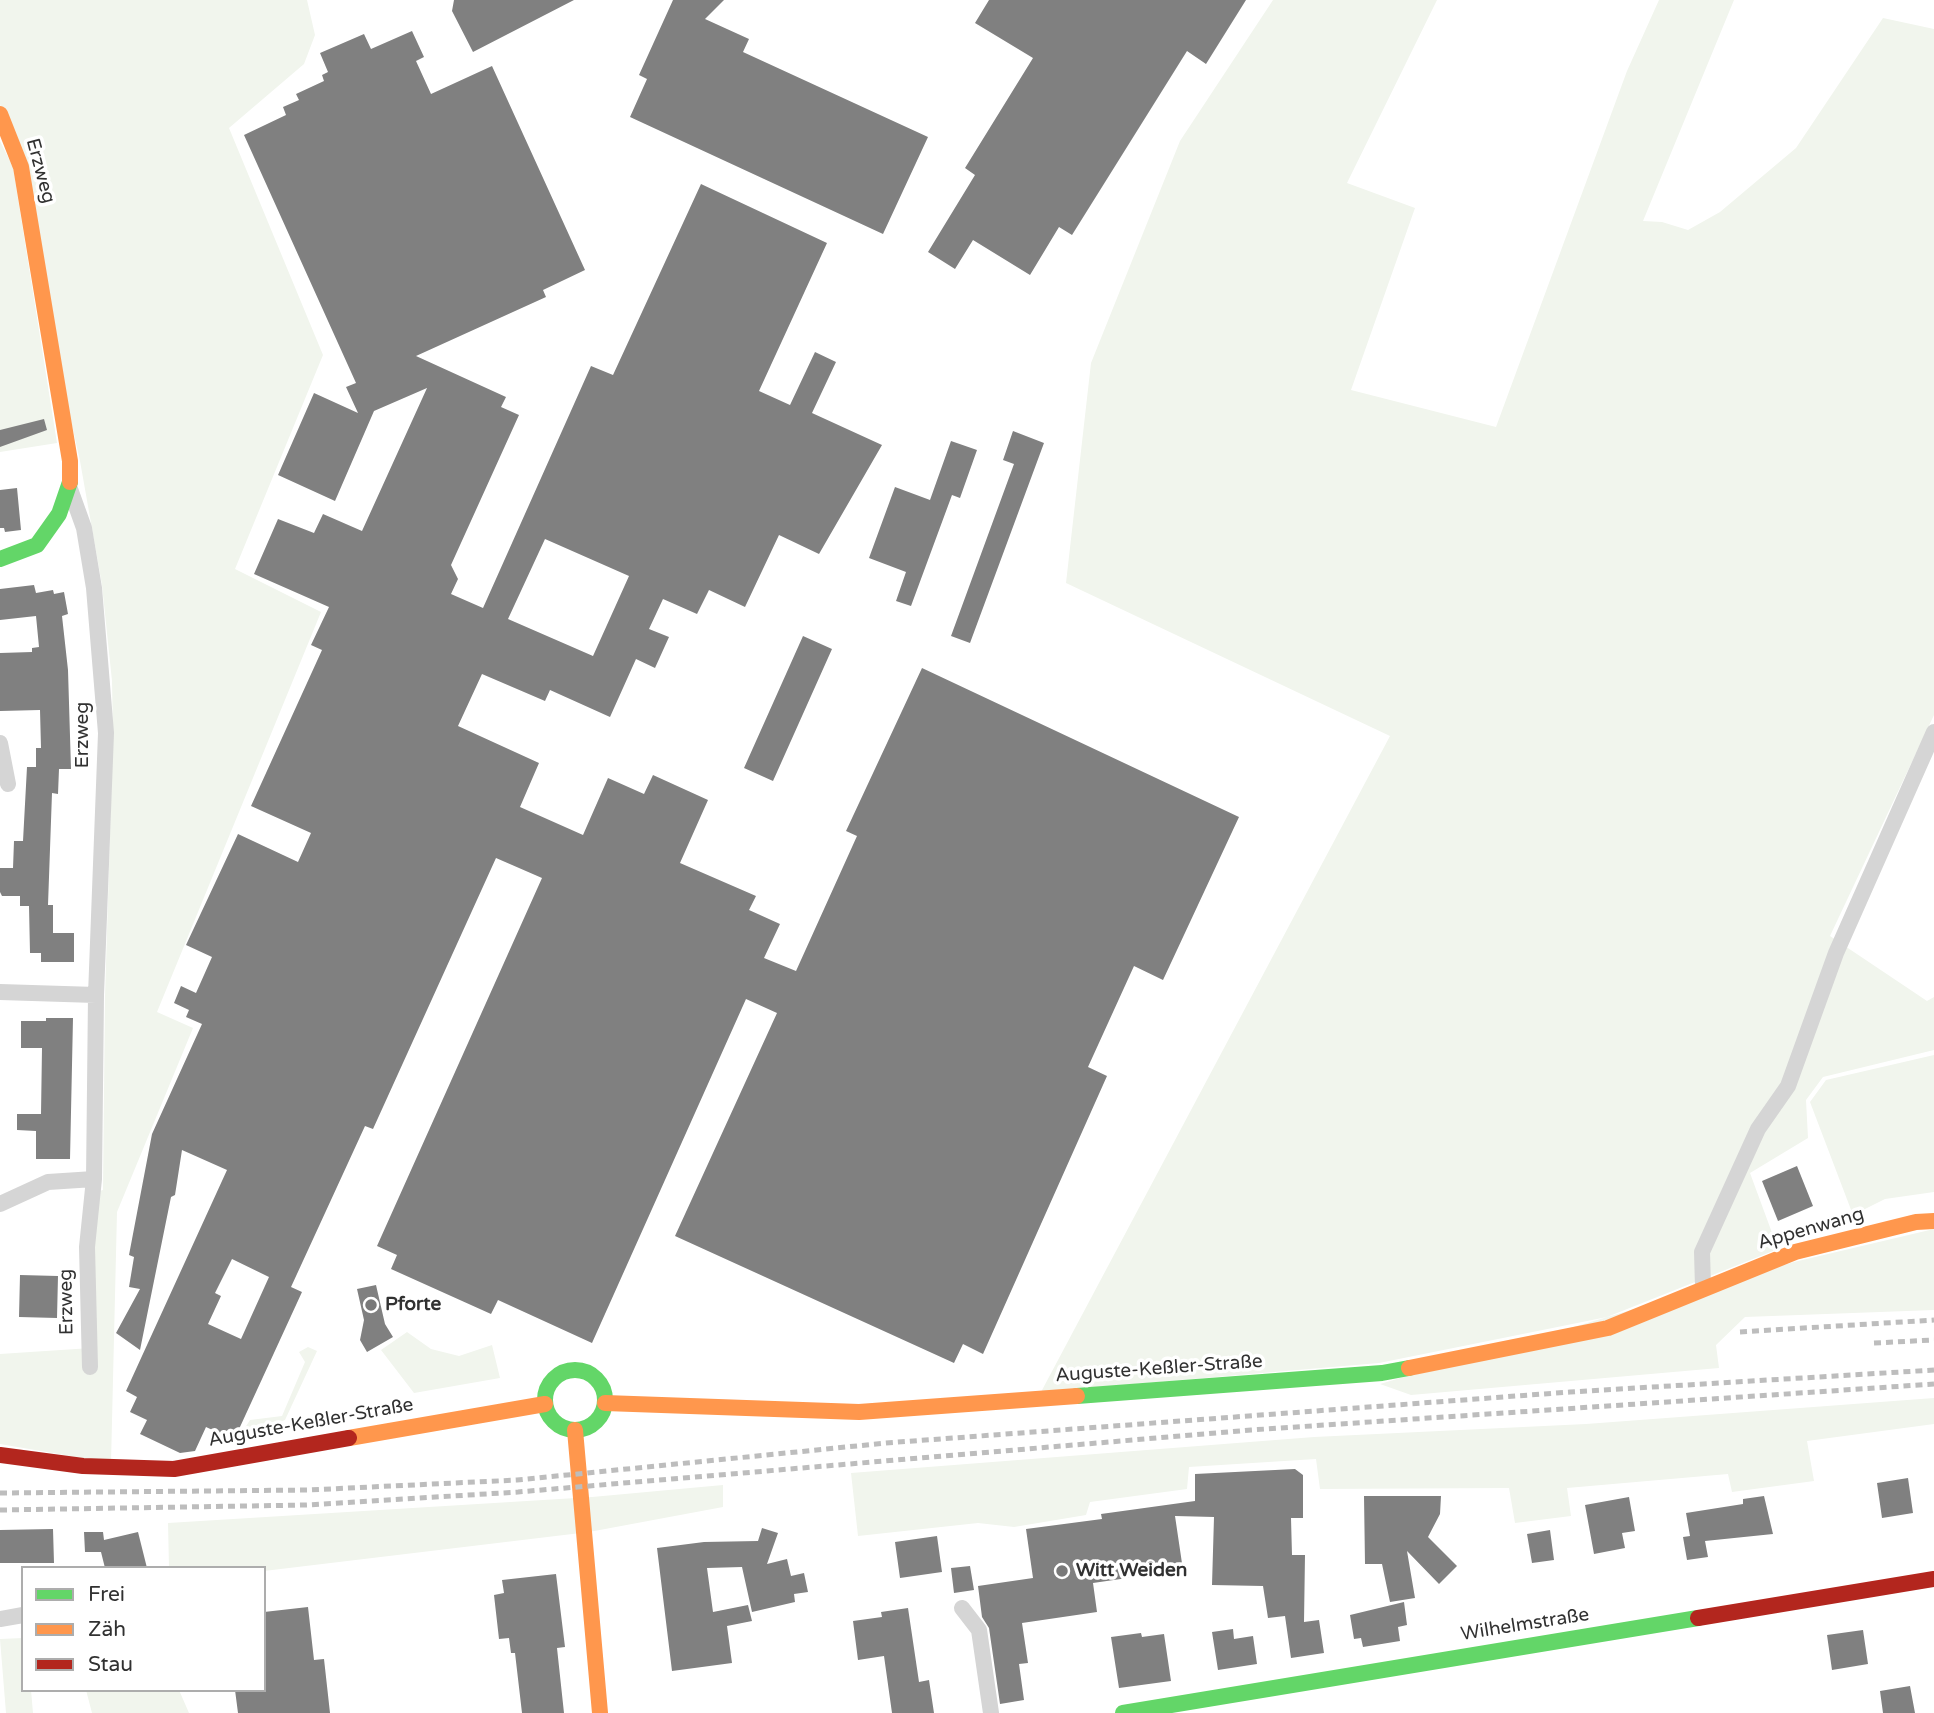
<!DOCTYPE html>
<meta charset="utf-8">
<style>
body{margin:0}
#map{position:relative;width:1934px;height:1713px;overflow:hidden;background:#fff;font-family:"Varela Round",sans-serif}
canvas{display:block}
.legend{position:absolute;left:21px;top:1566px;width:245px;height:126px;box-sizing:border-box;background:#fff;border:2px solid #adadad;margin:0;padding:9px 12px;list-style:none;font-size:21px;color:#313131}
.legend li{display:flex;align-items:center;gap:14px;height:35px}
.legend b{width:35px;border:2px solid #adadad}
</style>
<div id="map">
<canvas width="1934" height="1713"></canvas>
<ul class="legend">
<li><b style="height:9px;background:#63d668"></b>Frei</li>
<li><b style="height:9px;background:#ff974d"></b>Zäh</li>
<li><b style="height:9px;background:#b3261e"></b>Stau</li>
</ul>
</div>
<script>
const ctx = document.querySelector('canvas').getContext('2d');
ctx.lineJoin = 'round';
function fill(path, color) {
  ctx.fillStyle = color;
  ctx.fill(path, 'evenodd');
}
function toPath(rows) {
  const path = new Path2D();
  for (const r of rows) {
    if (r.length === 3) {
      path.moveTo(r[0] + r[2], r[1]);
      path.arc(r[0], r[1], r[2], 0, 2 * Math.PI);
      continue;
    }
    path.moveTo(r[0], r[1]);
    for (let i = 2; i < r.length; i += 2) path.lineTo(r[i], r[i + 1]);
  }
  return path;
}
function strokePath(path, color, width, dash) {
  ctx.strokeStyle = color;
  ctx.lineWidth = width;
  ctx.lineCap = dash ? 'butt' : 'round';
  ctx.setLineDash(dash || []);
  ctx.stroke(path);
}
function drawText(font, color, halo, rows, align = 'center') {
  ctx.font = font + ' "Varela Round",sans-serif';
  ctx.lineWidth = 7;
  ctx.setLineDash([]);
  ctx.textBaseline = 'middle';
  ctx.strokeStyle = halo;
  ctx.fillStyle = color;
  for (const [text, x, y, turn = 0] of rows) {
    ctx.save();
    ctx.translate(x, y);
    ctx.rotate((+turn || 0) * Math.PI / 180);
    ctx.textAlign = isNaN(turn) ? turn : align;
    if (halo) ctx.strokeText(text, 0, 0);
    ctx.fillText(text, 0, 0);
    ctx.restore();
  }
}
fill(toPath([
 [0,0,307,0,315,35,304,64,229,128,323,355,235,569,321,612,157,1012,193,1028,117,1212,111,1463,0,1444,0,1354,91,1348,90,1194,103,1190,105,997,113,737,112,681,102,585,80,461,0,104],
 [1273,0,1437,0,1347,183,1415,208,1351,390,1496,427,1627,71,1659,0,1734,0,1643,221,1662,222,1688,230,1720,212,1796,148,1883,18,1934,29,1934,715,1830,936,1927,1001,1934,997,1934,1050,1823,1077,1806,1100,1808,1138,1750,1173,1778,1249,1607,1317,1379,1363,1041,1392,1390,736,1066,583,1091,363,1180,141],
 [0,141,13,167,57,443,0,452],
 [1934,1055,1934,1192,1885,1199,1853,1215,1810,1102,1826,1080],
 [1934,1229,1934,1310,1745,1317,1716,1345,1719,1368,1411,1395,1380,1384,1794,1262],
 [407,1332,431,1349,459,1356,492,1345,500,1378,414,1393,381,1350],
 [308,1347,317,1351,285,1420,239,1437,250,1420,282,1416,305,1362,299,1352],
 [1934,1398,1934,1424,1807,1441,1814,1481,1732,1492,1728,1474,1567,1488,1571,1516,1515,1523,1509,1488,1320,1489,1316,1459,1189,1467,1187,1489,1090,1502,1086,1515,1014,1527,978,1523,858,1536,851,1473,1314,1437,1586,1424],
 [723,1485,723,1507,589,1532,264,1571,264,1568,169,1568,168,1523,592,1497],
 [23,1638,23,1690,31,1690,33,1713,6,1713,0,1639],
 [86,1690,179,1690,189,1713,92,1713]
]), '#f1f5ed');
fill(toPath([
 [454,0,574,0,473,52,452,11],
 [673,0,724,0,705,19,749,39,743,52,928,137,883,234,630,117,647,79,639,75],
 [989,0,1246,0,1206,64,1187,51,1072,235,1059,227,1030,275,973,240,955,269,928,252,975,175,965,168,1033,58,975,23],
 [412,31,424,57,416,61,431,94,492,66,585,270,543,290,546,297,416,356,506,397,501,407,519,415,451,565,458,579,451,594,483,608,591,366,613,375,701,184,827,243,759,391,790,405,815,352,836,362,812,413,882,445,819,554,779,535,745,607,709,590,697,614,663,599,649,629,669,637,655,668,636,659,610,717,550,690,545,701,482,674,458,726,539,763,520,807,583,835,608,778,644,794,653,775,708,800,680,863,756,896,749,910,780,924,764,958,796,971,857,836,846,831,922,668,1239,817,1163,980,1134,966,1088,1067,1107,1076,983,1354,963,1344,954,1363,675,1236,777,1013,746,999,592,1343,498,1300,491,1314,391,1269,397,1255,377,1246,542,878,496,858,373,1129,365,1126,291,1287,302,1292,234,1440,206,1427,195,1451,180,1453,140,1434,147,1420,130,1412,137,1397,126,1391,227,1170,182,1150,175,1195,171,1197,140,1350,116,1333,140,1289,129,1287,134,1257,129,1255,152,1134,202,1024,186,1017,189,1010,174,1003,181,986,196,993,212,957,186,945,238,834,298,862,311,833,251,806,322,650,311,645,329,607,254,574,278,519,314,533,323,514,362,531,427,388,374,411,335,501,278,475,314,393,358,413,346,387,356,383,244,135,286,115,283,107,299,100,296,94,324,81,322,75,328,72,320,53,364,34,371,49],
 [545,539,629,576,593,656,508,619],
 [232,1259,269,1277,241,1339,208,1324,221,1296,215,1293],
 [44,419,47,430,0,447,0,430],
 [1013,431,1044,443,970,643,951,636,1014,464,1003,460],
 [951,441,977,450,960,498,952,495,911,606,896,601,906,572,869,558,895,487,930,500],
 [17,488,21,530,5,532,4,528,0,528,0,490],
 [34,585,36,593,53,590,54,594,64,592,68,614,62,616,68,670,71,769,59,769,58,794,52,793,48,905,53,905,53,933,74,933,74,962,41,962,41,953,30,953,29,906,20,906,20,896,2,896,0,892,0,868,13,868,14,841,23,841,27,767,36,767,36,748,41,748,40,710,0,711,0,653,32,652,32,648,39,647,36,616,0,620,0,589],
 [803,636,832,649,773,781,744,768],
 [46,1018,73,1018,70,1159,36,1159,36,1131,17,1130,17,1114,41,1114,42,1048,21,1048,21,1021,46,1021],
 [1797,1166,1813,1206,1778,1221,1762,1181],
 [20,1275,58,1276,57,1318,19,1317],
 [376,1285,385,1324,393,1337,367,1352,360,1340,364,1320,357,1289],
 [1295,1469,1303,1475,1303,1518,1291,1518,1292,1555,1305,1555,1304,1622,1319,1620,1324,1653,1291,1658,1285,1616,1268,1618,1263,1586,1212,1585,1214,1517,1175,1516,1183,1570,1093,1583,1097,1612,1022,1623,1028,1663,1019,1664,1024,1700,1000,1704,989,1628,982,1617,978,1586,1033,1578,1026,1529,1102,1519,1101,1514,1195,1501,1195,1474],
 [1908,1478,1913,1513,1882,1518,1877,1483],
 [1364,1496,1441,1496,1440,1514,1428,1537,1457,1566,1439,1584,1407,1551,1415,1598,1390,1602,1382,1564,1365,1564],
 [1764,1496,1773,1534,1705,1541,1708,1557,1687,1560,1683,1537,1690,1536,1686,1513,1743,1504,1743,1499],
 [1629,1497,1635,1531,1622,1533,1625,1548,1594,1554,1585,1505],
 [762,1528,778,1533,767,1564,787,1559,791,1576,804,1573,808,1592,794,1594,795,1602,752,1612,742,1567,707,1568,713,1612,748,1605,752,1621,727,1626,732,1663,672,1671,657,1548,704,1542,758,1541],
 [53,1529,54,1563,0,1563,0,1530],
 [1550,1530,1554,1560,1532,1563,1527,1534],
 [84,1532,103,1532,104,1540,138,1532,147,1568,105,1568,101,1552,85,1552],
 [937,1536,942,1572,900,1578,895,1542],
 [970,1566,974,1590,954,1593,951,1568],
 [556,1574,565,1647,557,1648,564,1713,522,1713,515,1653,511,1653,509,1638,499,1639,494,1595,504,1593,502,1580],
 [1404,1602,1407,1625,1398,1627,1400,1641,1363,1647,1361,1638,1354,1639,1350,1615],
 [308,1607,314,1660,324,1659,330,1713,238,1713,235,1690,264,1690,264,1612],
 [908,1608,919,1682,929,1680,934,1713,892,1713,884,1656,858,1660,853,1621,882,1617,881,1612],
 [1233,1629,1234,1639,1253,1636,1257,1664,1218,1670,1212,1632],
 [1863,1630,1868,1664,1832,1670,1827,1635],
 [1141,1633,1142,1637,1164,1634,1171,1681,1119,1688,1111,1637],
 [1910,1686,1915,1713,1883,1713,1880,1691]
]), '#808080');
strokePath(toPath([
 [70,489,84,528,94,588,106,733,96,995,94,1179,87,1247,90,1367],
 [0,743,8,784],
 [0,992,96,995],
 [0,1204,48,1182,94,1179],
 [1703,1287,1702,1252,1758,1129,1788,1086,1836,953,1934,732],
 [962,1608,979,1630,991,1713],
 [0,1619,23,1615]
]), '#d5d5d5', 16);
strokePath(toPath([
 [0,559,37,545,59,514,70,482],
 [575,1400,30],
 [1077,1396,1382,1373,1409,1368],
 [1123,1713,1698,1618]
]), '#63d668', 16);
strokePath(toPath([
 [0,114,21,167,70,461,70,482],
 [1409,1368,1608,1328,1795,1252,1916,1222,1934,1221],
 [605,1403,859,1412,1077,1396],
 [575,1430,600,1713],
 [349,1438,545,1404]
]), '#ff974d', 16);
strokePath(toPath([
 [0,1455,83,1466,174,1469,349,1438],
 [1698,1618,1934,1579]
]), '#b3261e', 16);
strokePath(toPath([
 [1740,1332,1934,1320],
 [1874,1343,1934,1340],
 [0,1493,308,1490,517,1480,886,1443,1570,1392,1934,1370],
 [0,1510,306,1505,518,1492,1251,1430,1934,1384]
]), '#bdbdbd', 5, [7, 5]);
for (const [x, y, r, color] of [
 [371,1305,7,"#797979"],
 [1062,1571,7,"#797979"]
]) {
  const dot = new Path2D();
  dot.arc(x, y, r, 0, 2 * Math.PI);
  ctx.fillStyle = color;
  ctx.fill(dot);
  strokePath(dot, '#fff', 2.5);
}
drawText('19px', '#313131', '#fff', [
 ["Erzweg",40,171,75],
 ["Erzweg",83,735,-90],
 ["Appenwang",1811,1229,-16],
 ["Erzweg",67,1302,-91],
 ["Auguste-Keßler-Straße",1159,1369,-4],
 ["Auguste-Keßler-Straße",311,1423,-10],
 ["Wilhelmstraße",1525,1625,-9]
]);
drawText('bold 19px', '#313131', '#fff', [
 ["Pforte",385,1305],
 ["Witt Weiden",1076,1571]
], 'left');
</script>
